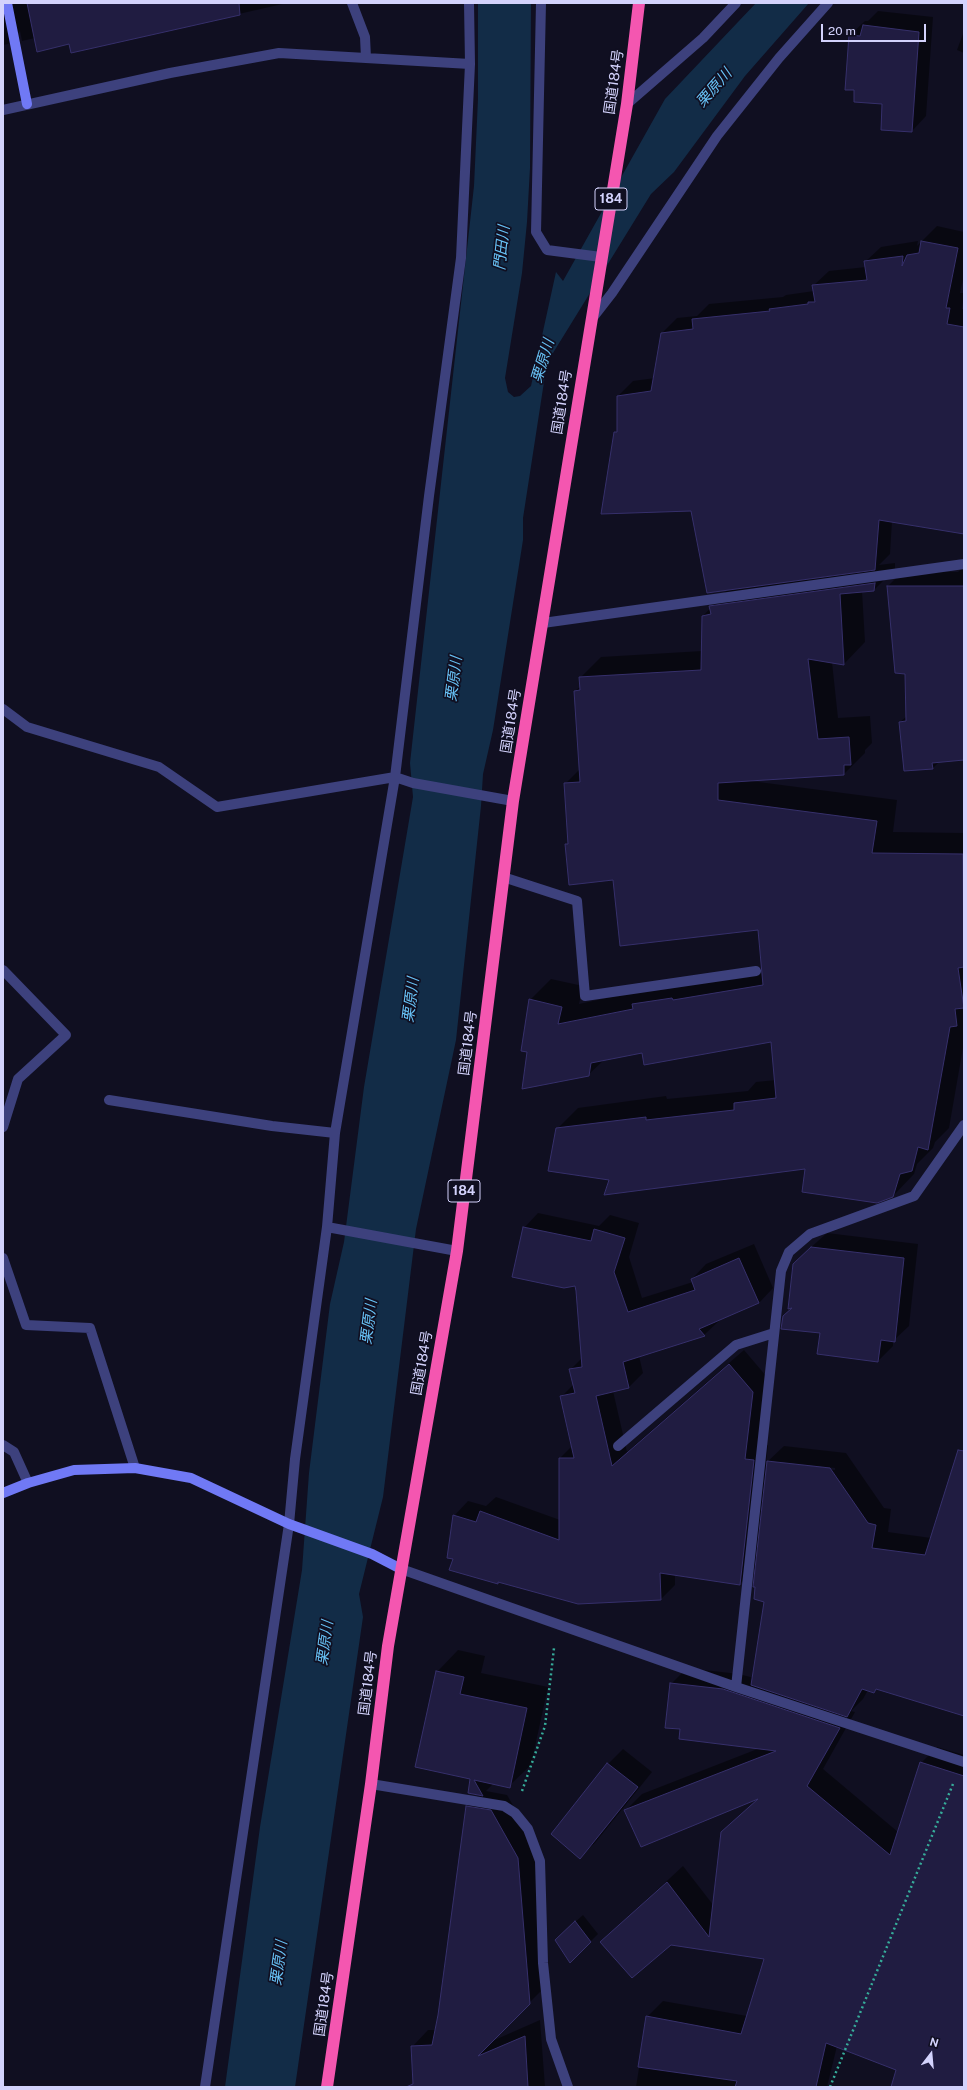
<!DOCTYPE html>
<meta charset="utf-8">
<style>
body{margin:0}
#map{position:relative;width:967px;height:2090px;overflow:hidden;background:#100f21;font-family:"Public Sans",sans-serif}
canvas{display:block}
.frame{position:absolute;inset:0;border:4px solid #d3d2fc;pointer-events:none}
.north{position:absolute;left:911px;top:2034px;width:40px;height:40px;-webkit-text-stroke:3px #100f21;paint-order:stroke;rotate:16deg;font-size:11px;font-weight:700;line-height:16px;text-align:center;color:#d3d2fc}
.north::after{content:'';display:block;margin:auto;width:14px;height:18px;background:#d3d2fc;clip-path:polygon(50% 0,100% 100%,50% 72%,0 100%)}
.scale{position:absolute;left:821px;top:24px;width:105px;height:18px;box-sizing:border-box;border:2px solid #d3d2fc;border-top:0;padding-left:5px;font-size:12px;line-height:14px;white-space:nowrap;color:#d3d2fc;-webkit-text-stroke:3px #100f21;paint-order:stroke}
</style>
<div id="map">
<canvas width="967" height="2090"></canvas>
<div class="frame"></div>
<div class="north">N</div>
<div class="scale">20 m</div>
</div>
<script>
const ctx = document.querySelector('canvas').getContext('2d');
ctx.lineJoin = 'round';
function fill(path, color) {
  ctx.fillStyle = color;
  ctx.fill(path, 'evenodd');
}
function toPath(rows) {
  const path = new Path2D();
  for (const r of rows) {
    path.moveTo(r[0], r[1]);
    for (let i = 2; i < r.length; i += 2) path.lineTo(r[i], r[i + 1]);
  }
  return path;
}
function strokePath(path, color, width, dash) {
  ctx.strokeStyle = color;
  ctx.lineWidth = width;
  ctx.lineCap = dash ? 'butt' : 'round';
  ctx.setLineDash(dash || []);
  ctx.stroke(path);
}
function drawText(font, color, halo, rows, align = 'center') {
  ctx.font = font + ' "Public Sans","Noto Sans JP",sans-serif';
  ctx.lineWidth = 3.5;
  ctx.setLineDash([]);
  ctx.textBaseline = 'middle';
  ctx.strokeStyle = halo;
  ctx.fillStyle = color;
  for (const [text, x, y, turn = 0] of rows) {
    ctx.save();
    ctx.translate(x, y);
    ctx.rotate((+turn || 0) * Math.PI / 180);
    ctx.textAlign = isNaN(turn) ? turn : align;
    if (halo) ctx.strokeText(text, 0, 0);
    ctx.fillText(text, 0, 0);
    ctx.restore();
  }
}
fill(toPath([
 [478,3,531,3,530,168,527,222,522,273,505,378,508,392,514,397,520,396,531,386,556,272,563,281,665,99,756,3,809,3,745,76,674,172,651,194,553,353,546,356,544,362,546,369,523,518,523,540,493,730,483,774,481,806,456,1040,416,1229,383,1497,359,1594,363,1617,295,2087,225,2087,260,1827,302,1570,309,1473,330,1304,344,1242,364,1087,413,797,410,763,474,186,478,99]
]), '#122c47');
fill(toPath([
 [3,3,287,3,72,52,70,43,35,38,22,41,20,31,8,44,3,45],
 [878,11,933,17,926,116,912,131,883,103,855,89,850,35,865,21,868,21],
 [964,31,964,53,957,50],
 [937,226,964,232,964,275,960,293,964,293,962,309,964,309,964,533,892,521,890,554,879,565,895,563,895,569,874,590,862,591,865,642,844,664,832,662,838,718,870,716,872,743,865,750,865,753,844,774,751,781,897,800,893,832,964,833,964,1042,949,1128,935,1142,933,1148,917,1164,914,1174,893,1196,806,1167,610,1180,557,1129,578,1108,666,1096,667,1099,748,1091,756,1082,776,1080,772,1040,642,1052,604,1060,588,1075,528,1052,530,1000,551,979,583,986,579,1004,694,979,762,968,759,929,613,879,566,845,568,842,565,784,580,769,575,691,581,686,580,678,601,657,702,651,703,616,727,590,692,510,615,432,618,430,618,396,633,381,655,378,662,333,677,318,697,316,709,304,783,297,786,295,814,291,813,286,829,271,866,267,865,262,881,247,918,241,917,246],
 [964,566,964,759,940,761,933,768,900,722,907,716,906,674,896,672,888,586,903,571,958,572],
 [538,1213,599,1226,610,1215,639,1223,629,1257,642,1298,693,1282,692,1279,706,1264,754,1244,773,1288,759,1303,720,1320,704,1335,639,1356,643,1373,629,1387,613,1391,627,1452,744,1350,767,1377,759,1444,768,1445,766,1463,784,1446,846,1453,884,1508,891,1509,888,1532,931,1538,964,1476,964,1715,878,1688,874,1692,868,1690,863,1699,851,1711,855,1712,823,1769,898,1832,921,1763,937,1747,964,1755,964,2087,892,2087,897,2069,837,2046,827,2087,636,2087,647,2017,663,2001,747,2016,765,1959,681,1945,601,1942,683,1866,714,1906,739,1816,759,1798,626,1810,642,1794,760,1748,681,1728,671,1684,687,1668,739,1674,754,1678,765,1601,756,1568,740,1584,675,1575,675,1585,661,1599,499,1581,497,1583,454,1559,454,1516,468,1501,486,1506,496,1497,560,1520,560,1458,572,1446,561,1397,574,1384,570,1370,582,1358,576,1285,524,1228],
 [781,1462,835,1468,835,1470,781,1464],
 [827,1233,918,1244,909,1326,893,1341,893,1346,878,1361,821,1332,784,1316,794,1306,809,1249],
 [458,1650,485,1656,481,1673,548,1687,531,1765,509,1786,494,1783,486,1791,507,1795,534,1841,546,1986,490,2042,540,2020,545,2087,414,2087,412,2047,428,2030,436,2030,467,1807,479,1794,471,1778,437,1672],
 [623,1749,652,1772,595,1843,580,1857,608,1764],
 [583,1915,598,1934,570,1962,563,1933]
]), '#0007');
const building = toPath([
 [27,3,239,3,240,15,71,53,69,44,37,52,27,3],
 [863,25,919,32,912,132,881,130,882,104,854,102,854,90,845,90,849,35,860,36,863,25],
 [921,241,958,248,946,308,950,308,947,324,964,327,964,534,879,520,875,570,707,593,691,511,601,514,614,432,617,432,617,396,651,391,661,333,693,329,692,319,770,311,769,309,808,304,808,302,815,302,812,285,867,280,864,261,903,256,902,266,907,255,919,253,921,241],
 [875,583,874,591,840,594,844,665,808,659,818,739,849,737,851,765,844,765,844,775,718,783,718,800,877,821,872,853,963,854,964,967,958,968,964,1008,955,1009,957,1026,950,1027,928,1150,918,1147,912,1171,900,1174,893,1197,877,1203,802,1192,805,1169,604,1195,609,1180,548,1171,556,1128,646,1117,646,1120,734,1110,734,1103,776,1098,771,1042,644,1065,642,1053,591,1063,589,1076,522,1089,527,1052,521,1051,529,999,562,1007,558,1024,633,1009,632,1004,672,998,673,1000,763,985,758,930,620,946,613,880,569,885,565,844,568,844,564,783,580,782,574,691,580,690,579,677,701,670,702,616,711,614,709,606,875,583],
 [887,586,964,586,964,760,932,763,933,769,904,771,899,722,906,721,905,674,895,673,887,586],
 [523,1227,591,1241,594,1229,625,1238,614,1272,628,1312,695,1290,691,1279,739,1258,759,1303,699,1329,705,1336,623,1362,629,1388,596,1396,612,1466,729,1364,753,1392,745,1459,754,1460,740,1585,660,1573,661,1600,578,1604,498,1582,498,1584,449,1570,453,1559,447,1558,453,1515,476,1522,480,1511,559,1540,559,1458,574,1458,560,1396,575,1393,569,1369,582,1367,576,1291,575,1286,564,1288,512,1277,523,1227],
 [811,1247,904,1258,895,1342,881,1340,878,1362,817,1354,820,1333,781,1329,783,1316,792,1308,788,1309,793,1264,811,1247],
 [958,1450,964,1451,964,1716,876,1689,874,1693,862,1689,847,1717,751,1685,764,1602,754,1599,755,1587,753,1587,767,1461,830,1468,868,1523,876,1525,872,1548,925,1555,958,1450],
 [436,1671,464,1677,460,1694,527,1708,510,1788,474,1780,483,1796,468,1793,470,1779,415,1767,436,1671],
 [670,1683,723,1689,840,1728,807,1786,890,1855,920,1762,964,1776,964,2087,891,2087,896,2070,826,2043,816,2087,735,2087,737,2081,638,2067,646,2016,741,2034,764,1959,671,1945,632,1978,600,1942,667,1882,709,1937,721,1832,758,1799,641,1847,624,1810,776,1751,679,1739,680,1729,665,1728,670,1683],
 [607,1763,638,1787,580,1859,551,1834,607,1763],
 [466,1806,491,1810,518,1858,530,2004,478,2056,525,2036,528,2087,406,2087,413,2084,411,2046,432,2045,438,2015,466,1806],
 [575,1921,591,1942,570,1963,555,1940,575,1921]
]);
fill(building, '#201c41');
strokePath(building, '#36306b', 1);
strokePath(toPath([
 [522,1791,545,1726,554,1648],
 [830,2087,953,1784]
]), '#36ac9a', 2.5, [2, 3]);
strokePath(toPath([
 [352,3,365,37,366,58],
 [541,3,536,232,547,250,601,257],
 [627,104,703,38,736,3],
 [3,110,170,73,279,53,470,64],
 [591,320,612,293,717,136,779,58,828,3],
 [543,623,964,564],
 [3,709,27,727,159,767,217,807,395,777,413,783,513,801],
 [503,877,577,901,585,996,756,971],
 [3,970,66,1035,18,1079,3,1127],
 [109,1100,272,1126,335,1133],
 [327,1227,457,1251],
 [3,1258,26,1325,90,1328,135,1468],
 [3,1445,14,1452,28,1483],
 [618,1446,736,1345,774,1333],
 [401,1569,736,1687,964,1762],
 [736,1687,781,1271,789,1252,810,1234,914,1196,964,1125],
 [371,1784,504,1806,515,1813,528,1829,540,1861,543,1963,551,2039,568,2087],
 [205,2087,289,1524,295,1459,327,1227,335,1133,395,777,429,496,461,258,470,64,469,3]
]), '#3d417d', 10);
strokePath(toPath([
 [7,3,27,104],
 [3,1493,28,1483,74,1470,135,1468,191,1478,289,1524,372,1554,401,1569]
]), '#7079f5', 10);
strokePath(toPath([
 [327,2087,371,1784,388,1646,457,1251,513,801,627,104,639,3]
]), '#f456b0', 12);
for (const [x, y, w] of [
 [611,199,32],
 [464,1191,32]
]) {
  const box = new Path2D();
  box.roundRect(x - w / 2, y - 11, w, 22, 3);
  ctx.fillStyle = '#100f21';
  ctx.fill(box);
  strokePath(box, '#d3d2fc', 1);
}
drawText('bold 13px', '#d3d2fc', null, [
 ["184",611,199],
 ["184",464,1191]
]);
drawText('14px', '#d3d2fc', '#100f21', [
 ["国道184号",614,82,-82],
 ["国道184号",562,402,-81],
 ["国道184号",511,721,-81],
 ["国道184号",468,1043,-83],
 ["国道184号",422,1363,-80],
 ["国道184号",368,1683,-83],
 ["国道184号",324,2004,-82]
]);
drawText('italic 15px', '#67c1f5', '#100f21', [
 ["栗原川",714,88,-49],
 ["門田川",502,248,-84],
 ["栗原川",543,361,-73],
 ["栗原川",454,679,-83],
 ["栗原川",411,1000,-83],
 ["栗原川",369,1322,-83],
 ["栗原川",325,1643,-82],
 ["栗原川",279,1963,-82]
]);
</script>
